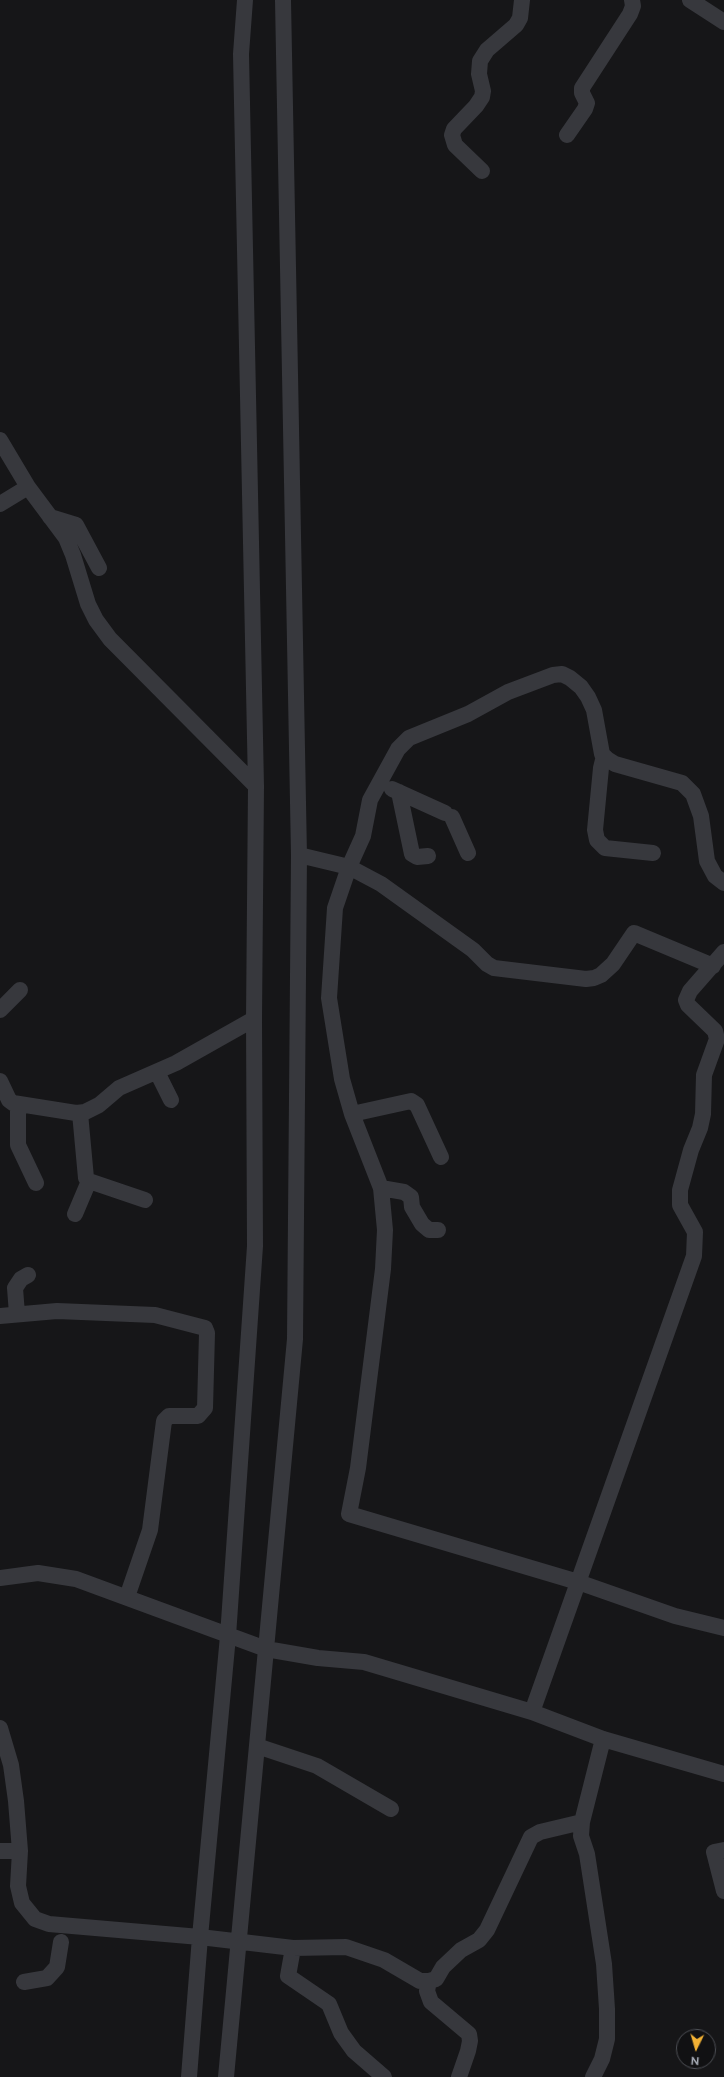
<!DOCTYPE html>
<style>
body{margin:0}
#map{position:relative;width:724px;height:2077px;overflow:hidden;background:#161618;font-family:Raleway,sans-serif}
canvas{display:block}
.north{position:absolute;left:676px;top:2029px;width:40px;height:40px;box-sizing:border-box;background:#111113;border:1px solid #4d4f55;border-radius:50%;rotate:185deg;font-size:11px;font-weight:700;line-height:16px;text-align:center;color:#a8adb8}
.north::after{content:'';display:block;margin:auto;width:14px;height:18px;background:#f2b134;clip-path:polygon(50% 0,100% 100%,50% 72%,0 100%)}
</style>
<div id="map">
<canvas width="724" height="2077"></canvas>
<div class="north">N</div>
</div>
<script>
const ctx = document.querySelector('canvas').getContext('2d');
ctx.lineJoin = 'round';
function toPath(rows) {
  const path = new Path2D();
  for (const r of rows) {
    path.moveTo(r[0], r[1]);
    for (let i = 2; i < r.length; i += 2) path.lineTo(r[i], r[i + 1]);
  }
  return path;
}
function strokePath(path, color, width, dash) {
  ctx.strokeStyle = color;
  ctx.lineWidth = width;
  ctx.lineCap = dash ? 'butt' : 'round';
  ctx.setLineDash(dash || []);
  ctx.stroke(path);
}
strokePath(toPath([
 [690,0,724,22],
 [567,135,585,109,587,103,582,93,582,88,630,14,633,6,632,0],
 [482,171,455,145,452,135,454,129,476,106,482,97,483,91,479,74,480,61,487,50,516,25,520,18,522,0],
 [0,440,28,487,66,538,73,555,88,604,96,620,110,639,256,786],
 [0,504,28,487],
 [50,517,76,525,99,568],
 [604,756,601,768,595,830,597,840,605,848,653,853],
 [392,789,445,813],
 [399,792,412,854,417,857,428,856],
 [452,817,468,853],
 [299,855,349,867,381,884,473,950,487,964,494,968,586,979,594,978,601,975,613,964,634,933,713,966],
 [724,883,715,876,707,861,701,816,693,794,682,783,615,764,607,759,602,754,594,710,588,697,581,687,570,678,562,674,553,675,508,692,468,714,409,738,398,749,370,800,363,836,349,867,335,908,329,998,342,1079,352,1114,381,1188,385,1230,383,1269,358,1468,349,1514,578,1582,675,1616,724,1628],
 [0,1010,20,990],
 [157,1072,171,1100],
 [0,1081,9,1100,13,1103,76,1113,85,1112,99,1105,119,1088,176,1063,254,1019],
 [18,1104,18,1145,36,1183],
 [80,1113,86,1178,89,1181,145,1200],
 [352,1114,411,1101,417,1105,441,1157],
 [381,1188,404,1192,411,1197,412,1207,422,1224,429,1230,438,1230],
 [75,1214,89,1181],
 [17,1314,15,1288,21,1279,28,1275],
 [0,1316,57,1311,155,1315,205,1328,207,1333,205,1408,198,1416,169,1416,164,1421,150,1530,127,1597],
 [0,1578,38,1573,76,1579,266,1649,318,1658,364,1662,532,1712,603,1739,724,1774],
 [532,1712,694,1256,695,1232,680,1205,680,1190,691,1150,700,1128,703,1114,704,1075,717,1039,715,1031,688,1005,686,1000,690,991,724,952],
 [0,1728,11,1765,16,1801,20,1851,18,1886,22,1903,35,1919,49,1924,200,1937,293,1948,346,1947,384,1960,420,1981,429,1981,436,1979,443,1967,461,1950,479,1940,487,1930,531,1837,540,1832,582,1822],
 [257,1746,317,1766,391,1809],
 [724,1850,714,1852,724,1891],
 [0,1851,20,1851],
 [293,1948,288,1976,329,2004,341,2033,354,2051,384,2077],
 [429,1981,427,1991,431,2002,469,2034,470,2041,468,2051,459,2077],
 [24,1982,47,1978,57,1967,61,1942],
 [189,2077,200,1937,228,1636,255,1246,254,1019,256,786,241,54,245,0],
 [226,2077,295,1339,299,855,283,0],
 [593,2077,602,2059,607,2039,607,2009,604,1964,587,1854,581,1836,582,1822,603,1739]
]), '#37383d', 16);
</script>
